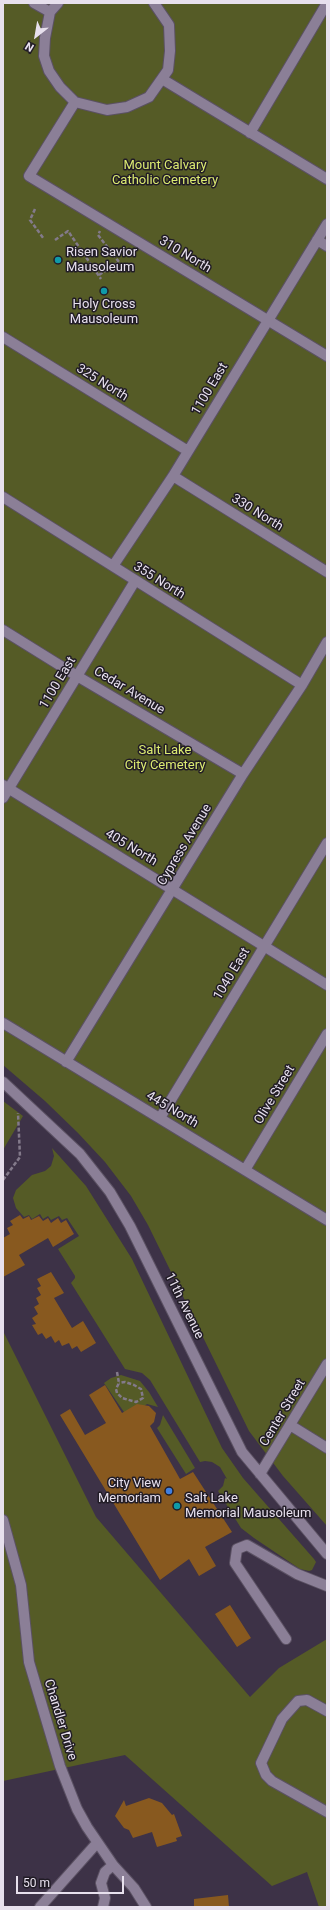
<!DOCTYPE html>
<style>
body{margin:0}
#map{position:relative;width:330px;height:1910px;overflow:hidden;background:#3d3247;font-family:Roboto,sans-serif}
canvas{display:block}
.frame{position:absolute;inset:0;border:4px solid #e7e0ed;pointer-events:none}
.north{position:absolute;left:16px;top:16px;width:40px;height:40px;-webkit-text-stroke:3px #211c26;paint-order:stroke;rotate:211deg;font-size:11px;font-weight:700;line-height:16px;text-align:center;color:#e7e0ed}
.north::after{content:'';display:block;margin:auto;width:14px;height:18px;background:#e7e0ed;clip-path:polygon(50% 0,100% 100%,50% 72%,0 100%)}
.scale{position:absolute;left:16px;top:1876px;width:108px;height:18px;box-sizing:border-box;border:2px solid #e7e0ed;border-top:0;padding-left:5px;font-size:12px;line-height:14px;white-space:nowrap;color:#e7e0ed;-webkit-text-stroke:3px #211c26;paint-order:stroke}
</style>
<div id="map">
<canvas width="330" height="1910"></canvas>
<div class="frame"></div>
<div class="north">N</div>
<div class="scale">50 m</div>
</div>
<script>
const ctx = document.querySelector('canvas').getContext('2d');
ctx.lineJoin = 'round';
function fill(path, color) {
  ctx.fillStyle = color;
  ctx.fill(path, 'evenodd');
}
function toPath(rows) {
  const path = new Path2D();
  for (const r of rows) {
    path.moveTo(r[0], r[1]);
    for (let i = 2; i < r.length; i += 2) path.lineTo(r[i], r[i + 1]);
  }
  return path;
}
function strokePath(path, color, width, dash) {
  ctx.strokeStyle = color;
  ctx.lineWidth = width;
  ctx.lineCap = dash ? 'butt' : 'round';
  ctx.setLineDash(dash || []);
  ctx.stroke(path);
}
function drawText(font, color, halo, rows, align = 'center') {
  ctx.font = font + ' Roboto,sans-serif';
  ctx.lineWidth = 3;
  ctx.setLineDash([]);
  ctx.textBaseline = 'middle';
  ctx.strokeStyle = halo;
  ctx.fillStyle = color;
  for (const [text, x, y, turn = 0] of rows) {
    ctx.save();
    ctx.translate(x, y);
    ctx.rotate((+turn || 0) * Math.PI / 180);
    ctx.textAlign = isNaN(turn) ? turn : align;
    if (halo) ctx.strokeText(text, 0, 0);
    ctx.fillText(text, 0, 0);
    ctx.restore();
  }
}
fill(toPath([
 [3,3,327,3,327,1526,283,1476,249,1431,148,1225,131,1196,105,1162,78,1133,45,1101,3,1065],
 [3,1101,23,1116,3,1150],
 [52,1148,86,1186,132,1259,222,1448,243,1478,314,1559,316,1562,312,1570,309,1571,300,1569,254,1538,241,1528,218,1491,223,1486,225,1478,227,1479,220,1467,212,1462,205,1461,200,1462,150,1380,142,1373,125,1369,71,1283,75,1278,75,1276,58,1249,79,1236,67,1218,62,1220,59,1216,51,1220,48,1216,43,1219,40,1214,32,1219,29,1215,24,1217,16,1208,13,1198,16,1190,32,1175,45,1171,51,1166,54,1156],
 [3,1331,96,1517,250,1697,279,1668,327,1639,327,1907,319,1907,307,1872,272,1886,125,1755,3,1781],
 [121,1375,140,1381,149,1392,158,1407,147,1404,143,1407,126,1415,104,1383,111,1378],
 [163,1415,195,1468,186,1474,157,1428,160,1425]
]), '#555b26');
fill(toPath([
 [20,1215,23,1219,29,1216,31,1220,39,1216,43,1221,48,1218,51,1223,58,1218,61,1223,66,1220,74,1234,53,1247,48,1238,19,1255,25,1265,3,1277,3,1238,10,1234,7,1228,13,1225,10,1221],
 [51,1272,64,1293,54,1298,72,1328,83,1321,96,1343,81,1352,77,1346,72,1349,69,1343,62,1346,59,1340,55,1343,51,1336,46,1339,42,1333,38,1335,32,1325,36,1324,32,1318,38,1314,34,1307,39,1304,36,1298,41,1295,37,1288,41,1286,37,1279],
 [105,1385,122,1413,137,1404,149,1406,156,1413,154,1422,150,1426,180,1479,193,1472,232,1532,205,1547,216,1566,199,1576,189,1559,160,1580,60,1415,70,1409,85,1435,106,1423,89,1395],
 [230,1605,251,1638,237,1647,215,1614],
 [149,1798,162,1803,172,1815,174,1814,182,1836,176,1838,177,1841,157,1847,152,1832,133,1838,129,1830,124,1828,115,1816,124,1800,126,1806],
 [228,1895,229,1907,194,1907,194,1899]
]), '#88591f');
const minor = toPath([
 [34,3,50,12],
 [58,3,50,12,45,38,44,56,49,71,60,87,75,102,107,110,127,107,149,97,168,70,170,51,169,25,154,3],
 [162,79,327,179],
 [75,102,29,176,327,356],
 [250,133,327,3],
 [317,240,327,246],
 [3,337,188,451],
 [173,476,327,572],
 [3,497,302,685],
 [113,566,173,476,327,224],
 [3,630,77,676,243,774],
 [3,785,327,985],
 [3,798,135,581],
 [3,1023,327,1220],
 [66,1062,243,774,302,685,327,642],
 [3,1082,80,1154,110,1192,130,1226,242,1452,327,1554],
 [160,1118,327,843],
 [245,1170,327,1034],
 [290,1425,327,1448],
 [260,1474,327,1364],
 [3,1520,21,1585,29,1662,60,1766,77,1809,87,1827,113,1865,134,1888,146,1907],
 [286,1639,235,1563,237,1549,247,1545,297,1574,327,1586],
 [327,1711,307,1700,298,1701,282,1719,261,1763,266,1775,272,1781,327,1812],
 [40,1907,97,1843],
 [103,1907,105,1898,101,1883,105,1872,113,1865]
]);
strokePath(minor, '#5b5163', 12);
strokePath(toPath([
 [35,209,30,220,44,239],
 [55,240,68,231,101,279],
 [99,275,119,262,98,235,100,231],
 [3,1180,20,1157,18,1113],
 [117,1372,119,1383,116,1389,117,1393,122,1398,136,1402,143,1398,141,1389,134,1385,125,1382,119,1383]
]), '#837a8b', 2.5, [4, 2]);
strokePath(minor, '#8b7f97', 10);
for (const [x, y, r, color] of [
 [58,260,4,"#0f9aa8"],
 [104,291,4,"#0f9aa8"],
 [169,1491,4,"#3f7fe0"],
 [177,1506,4,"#0f9aa8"]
]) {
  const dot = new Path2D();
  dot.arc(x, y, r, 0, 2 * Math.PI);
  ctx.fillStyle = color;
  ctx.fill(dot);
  strokePath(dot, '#211c26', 1.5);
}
drawText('13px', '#dceb71', '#211c26', [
 ["Mount Calvary",165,166],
 ["Catholic Cemetery",165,181],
 ["Salt Lake",165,751],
 ["City Cemetery",165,766]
]);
drawText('13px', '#e7e0ed', '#211c26', [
 ["Risen Savior",66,253],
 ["Mausoleum",66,268],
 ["Holy Cross",104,305,"center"],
 ["Mausoleum",104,320,"center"],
 ["City View",161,1484,"right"],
 ["Memoriam",161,1499,"right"],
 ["Salt Lake",185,1499],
 ["Memorial Mausoleum",185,1514]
], 'left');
drawText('13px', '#e7e0ed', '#211c26', [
 ["310 North",185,255,31],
 ["325 North",102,383,32],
 ["1100 East",210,389,-59],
 ["330 North",257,513,32],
 ["355 North",159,581,32],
 ["1100 East",58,683,-59],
 ["Cedar Avenue",129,691,31],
 ["Cypress Avenue",185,845,-59],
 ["405 North",131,848,31],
 ["1040 East",232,974,-59],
 ["Olive Street",275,1095,-59],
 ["445 North",172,1110,31],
 ["11th Avenue",184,1306,64],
 ["Center Street",283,1413,-59],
 ["Chandler Drive",60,1720,73]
]);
</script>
